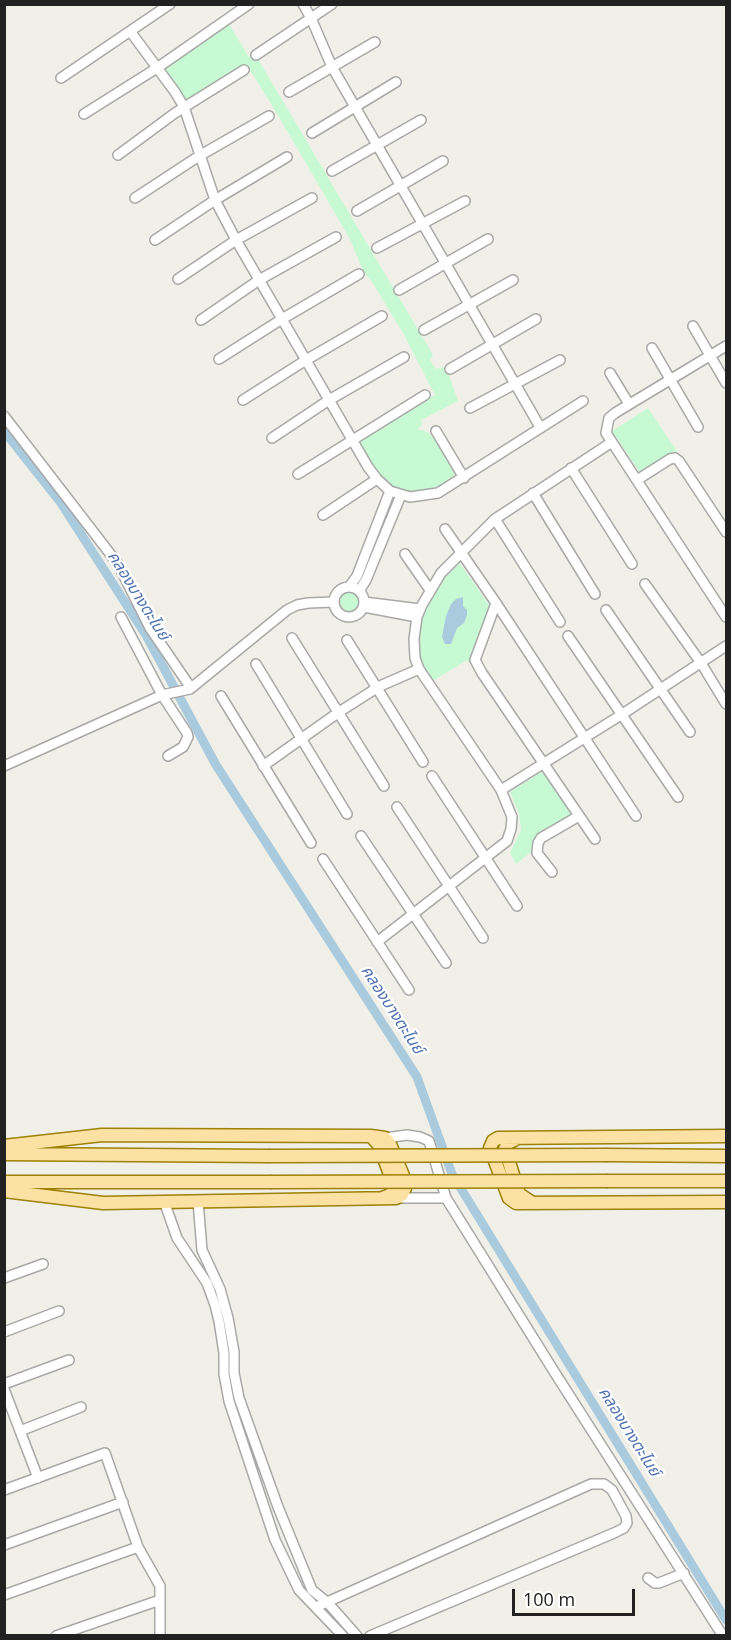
<!DOCTYPE html>
<meta charset="utf-8">
<style>
body{margin:0}
#map{position:relative;width:731px;height:1640px;overflow:hidden;background:#f1f0e8;font-family:"Open Sans",sans-serif}
canvas{display:block}
.frame{position:absolute;inset:0;border:6px solid #212121;pointer-events:none}
.scale{position:absolute;left:512px;top:1589px;width:123px;height:27px;box-sizing:border-box;border:3px solid #212121;border-top:0;padding-left:8px;font-size:18px;line-height:21px;white-space:nowrap;color:#212121;-webkit-text-stroke:4px #fff;paint-order:stroke}
</style>
<div id="map">
<canvas width="731" height="1640"></canvas>
<div class="frame"></div>
<div class="scale">100 m</div>
</div>
<script>
const ctx = document.querySelector('canvas').getContext('2d');
ctx.lineJoin = 'round';
function fill(path, color) {
  ctx.fillStyle = color;
  ctx.fill(path, 'evenodd');
}
function toPath(rows) {
  const path = new Path2D();
  for (const r of rows) {
    if (r.length === 3) {
      path.moveTo(r[0] + r[2], r[1]);
      path.arc(r[0], r[1], r[2], 0, 2 * Math.PI);
      continue;
    }
    path.moveTo(r[0], r[1]);
    for (let i = 2; i < r.length; i += 2) path.lineTo(r[i], r[i + 1]);
  }
  return path;
}
function strokePath(path, color, width, dash) {
  ctx.strokeStyle = color;
  ctx.lineWidth = width;
  ctx.lineCap = dash ? 'butt' : 'round';
  ctx.setLineDash(dash || []);
  ctx.stroke(path);
}
function drawText(font, color, halo, rows, align = 'center') {
  ctx.font = font + ' "Open Sans","Noto Sans Thai",sans-serif';
  ctx.lineWidth = 4.5;
  ctx.setLineDash([]);
  ctx.textBaseline = 'middle';
  ctx.strokeStyle = halo;
  ctx.fillStyle = color;
  for (const [text, x, y, turn = 0] of rows) {
    ctx.save();
    ctx.translate(x, y);
    ctx.rotate((+turn || 0) * Math.PI / 180);
    ctx.textAlign = isNaN(turn) ? turn : align;
    if (halo) ctx.strokeText(text, 0, 0);
    ctx.fillText(text, 0, 0);
    ctx.restore();
  }
}
fill(toPath([
 [229,24,249,57,255,54,433,355,430,360,436,369,443,367,449,375,458,401,421,420,422,425,417,429,427,432,441,443,458,473,437,487,410,493,392,486,380,477,369,459,359,439,435,395,403,333,372,282,363,271,350,239,279,117,252,73,247,68,186,103,163,67],
 [648,408,678,453,642,476,612,431],
 [456,558,494,612,472,666,467,660,429,683,421,671,415,640,423,607],
 [349,602,15],
 [546,769,576,816,516,864,510,853,521,830,519,814,510,792]
]), '#c7f9d3');
fill(toPath([
 [463,597,463,606,467,610,467,615,464,623,457,628,451,644,445,644,442,637,446,616,451,604,456,599]
]), '#aacade');
strokePath(toPath([
 [4,431,61,503,146,635,216,765,417,1077,452,1174,726,1620]
]), '#aacade', 9);
const minor = toPath([
 [303,4,311,18,332,67,540,427],
 [130,31,175,92,184,107,215,200,236,240,368,467,377,479,390,491,410,497,438,493,583,401],
 [256,55,332,4],
 [61,78,170,4],
 [289,92,375,42],
 [84,114,157,68,249,4],
 [312,133,396,82],
 [118,155,175,113,244,70],
 [332,171,421,120],
 [135,198,199,156,269,116],
 [357,211,443,161],
 [155,240,215,200,287,157],
 [377,248,465,201],
 [178,279,236,240,312,198],
 [399,290,488,239],
 [201,320,259,280,336,237],
 [693,326,726,383],
 [424,330,513,280],
 [726,346,615,413,609,418,606,433,726,617],
 [652,348,698,427],
 [219,359,282,319,359,274],
 [450,369,536,319],
 [610,373,629,404],
 [243,400,306,360,382,316],
 [470,408,560,360],
 [4,416,118,564,150,628,191,688],
 [436,431,464,478],
 [272,438,329,400,404,357],
 [571,468,632,564],
 [298,474,425,395],
 [637,480,670,459,675,458,679,461,726,532],
 [533,493,595,594],
 [323,515,377,479],
 [495,519,560,622],
 [445,529,496,603,636,816],
 [405,554,430,590],
 [645,584,701,663,726,704],
 [349,587,357,576,390,491],
 [349,602,15],
 [359,591,366,580,401,495],
 [364,602,420,609],
 [496,603,475,660,482,673,595,839],
 [364,607,417,617],
 [606,610,690,732],
 [121,617,162,695,187,733,188,737,183,747,168,756],
 [568,636,678,797],
 [292,638,384,786],
 [347,640,423,762],
 [256,664,347,814],
 [221,696,311,843],
 [4,766,162,695,190,689,287,610,297,605,308,603,334,602],
 [263,766,339,712,380,686,419,669],
 [432,776,517,906],
 [501,790,621,715,726,646],
 [397,807,483,938],
 [361,836,446,963],
 [323,859,409,990],
 [552,872,537,853,538,843,541,838,579,816],
 [377,942,507,841,511,829,512,817,501,790,419,669,415,658,414,639,417,617,422,605,441,573,495,519,612,442],
 [385,1138,407,1135,420,1137,429,1141,446,1198,555,1373,723,1636],
 [396,1198,446,1198],
 [164,1201,177,1238,207,1283,215,1305,219,1321,224,1353,224,1374,229,1401,275,1540,299,1590,343,1636],
 [198,1201,202,1250,220,1289,228,1318,234,1352,234,1373,239,1398,278,1507,312,1590,328,1603,357,1636],
 [4,1278,43,1264],
 [4,1332,59,1311],
 [4,1384,69,1360],
 [4,1389,38,1478],
 [20,1431,81,1407],
 [4,1490,105,1453,138,1547,160,1586,160,1636],
 [4,1545,123,1502],
 [648,1578,655,1583,659,1583,684,1573],
 [4,1595,138,1547],
 [316,1607,591,1484,604,1484,612,1490,626,1516,627,1523,624,1528,614,1533,370,1636],
 [56,1636,160,1600]
]);
const major = toPath([
 [371,1136,379,1145,391,1177,393,1191,390,1195,382,1198],
 [726,1136,498,1138,493,1141,490,1148,509,1198,516,1203,726,1202],
 [516,1139,508,1143,505,1149,519,1194,531,1202],
 [4,1146,102,1135,371,1136,385,1138,390,1144,404,1178,405,1188,402,1195,396,1198,103,1203,4,1191],
 [4,1154,268,1156],
 [607,1155,726,1156],
 [608,1181,726,1181],
 [4,1182,270,1182]
]);
strokePath(minor, '#a8a8a8', 12);
strokePath(major, '#9d8102', 15);
strokePath(minor, '#fff', 9);
strokePath(major, '#fbe2a4', 12);
const majorBridge = toPath([
 [268,1156,607,1155],
 [270,1182,608,1181]
]);
strokePath(majorBridge, '#9d8102', 15, []);
strokePath(majorBridge, '#fbe2a4', 12);
drawText('italic 16px', '#4d70b1', '#fff', [
 ["คลองบางตะไนย์",138,596,58],
 ["คลองบางตะไนย์",392,1010,57],
 ["คลองบางตะไนย์",629,1432,58]
]);
</script>
